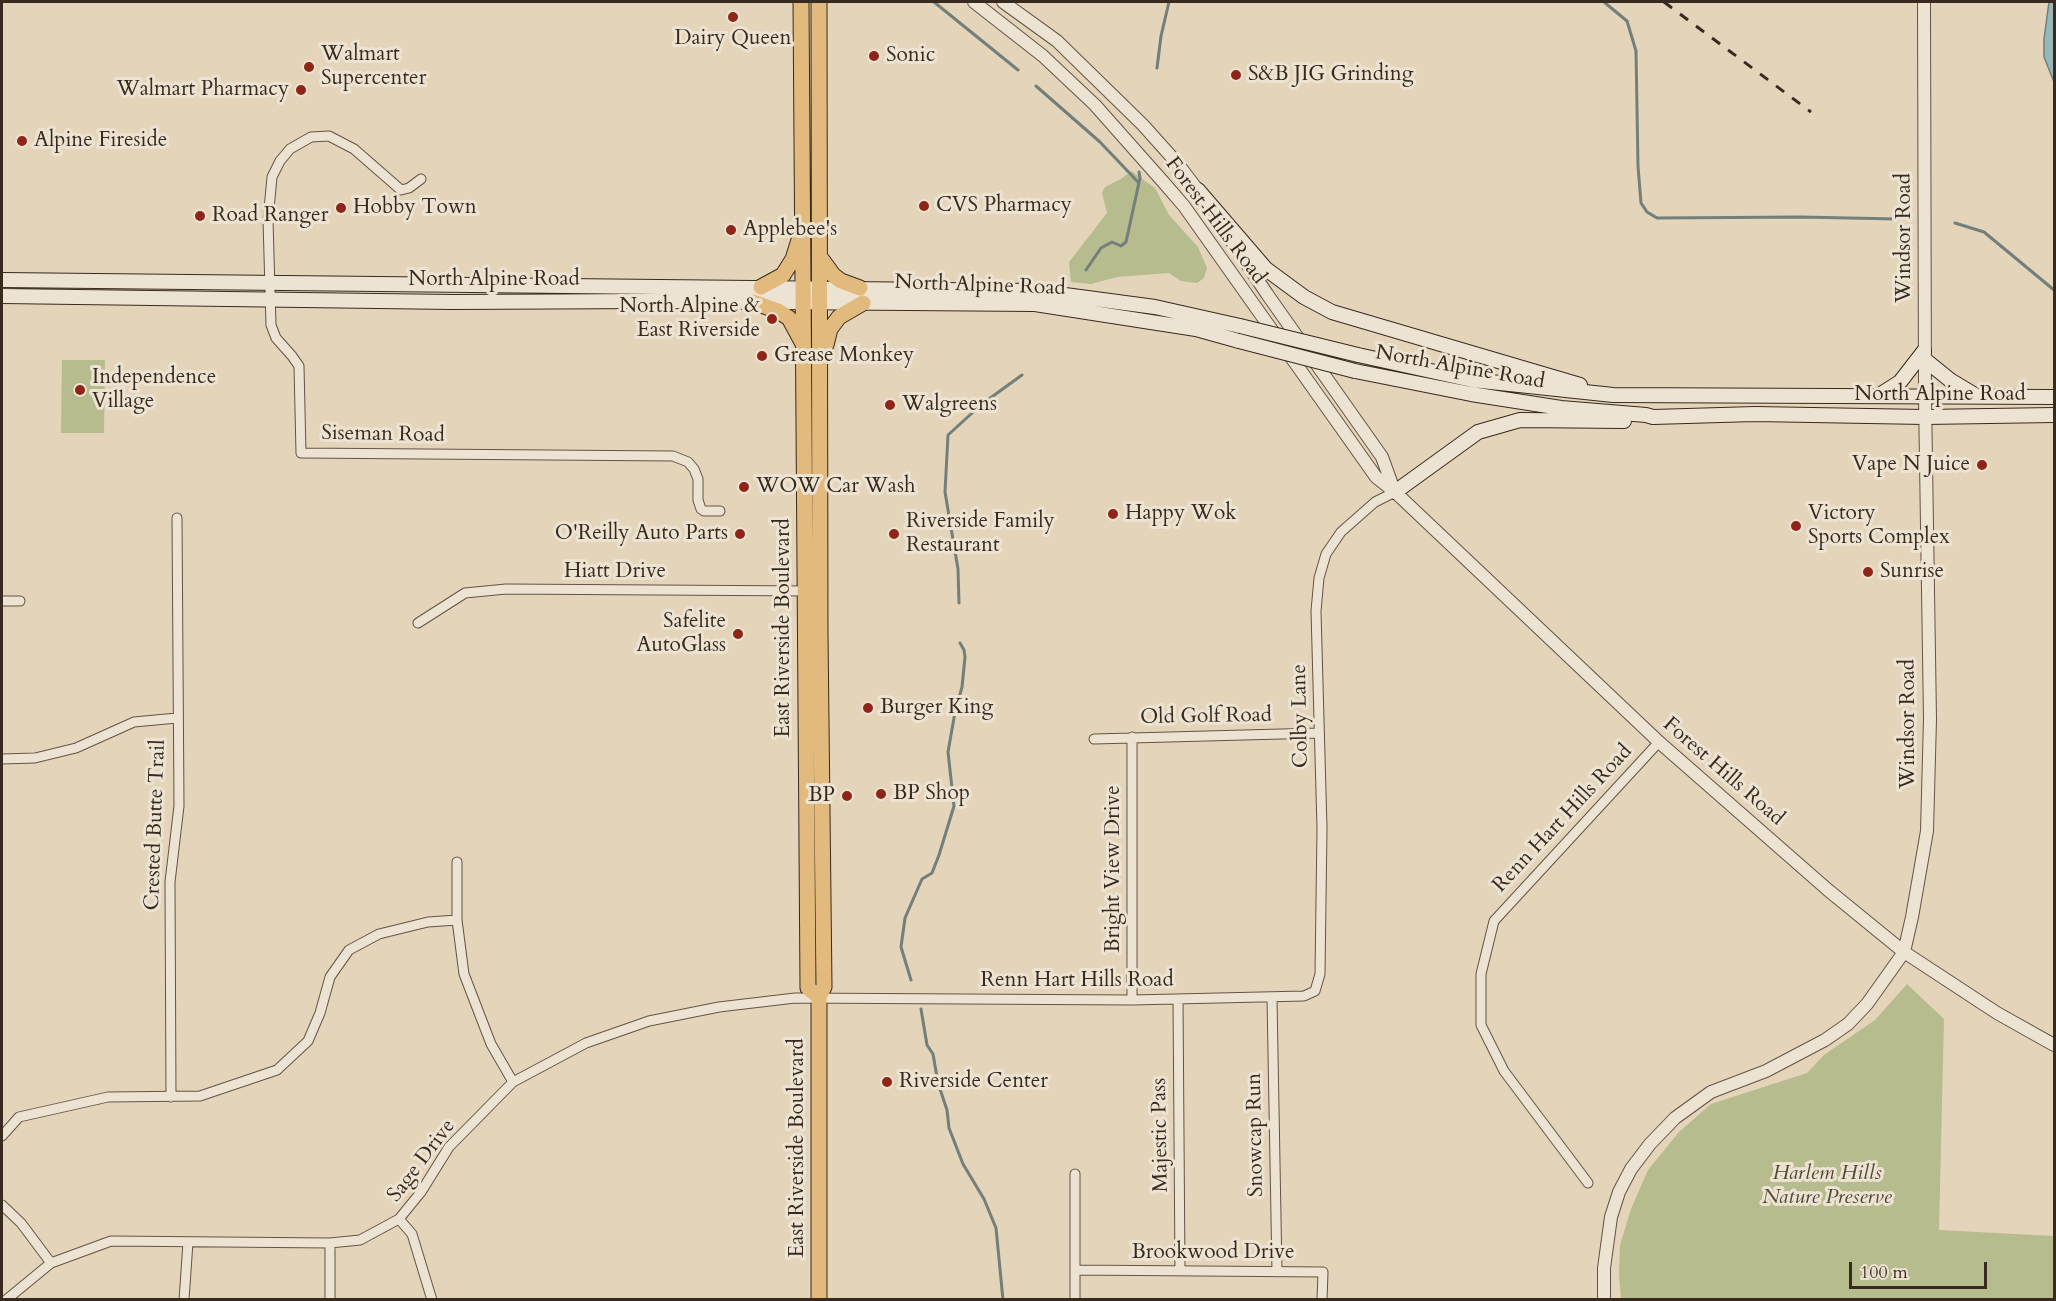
<!DOCTYPE html>
<style>
body{margin:0}
#map{position:relative;width:2056px;height:1301px;overflow:hidden;background:#e4d4ba;font-family:Cardo,serif}
canvas{display:block}
.frame{position:absolute;inset:0;border:3px solid #382a1f;pointer-events:none}
.scale{position:absolute;left:1849px;top:1262px;width:138px;height:27px;box-sizing:border-box;border:3px solid #382a1f;border-top:0;padding-left:8px;font-size:18px;line-height:21px;white-space:nowrap;color:#382a1f;-webkit-text-stroke:4px #ede3d2;paint-order:stroke}
</style>
<div id="map">
<canvas width="2056" height="1301"></canvas>
<div class="frame"></div>
<div class="scale">100 m</div>
</div>
<script>
const ctx = document.querySelector('canvas').getContext('2d');
ctx.lineJoin = 'round';
function fill(path, color) {
  ctx.fillStyle = color;
  ctx.fill(path, 'evenodd');
}
function toPath(rows) {
  const path = new Path2D();
  for (const r of rows) {
    path.moveTo(r[0], r[1]);
    for (let i = 2; i < r.length; i += 2) path.lineTo(r[i], r[i + 1]);
  }
  return path;
}
function strokePath(path, color, width, dash) {
  ctx.strokeStyle = color;
  ctx.lineWidth = width;
  ctx.lineCap = dash ? 'butt' : 'round';
  ctx.setLineDash(dash || []);
  ctx.stroke(path);
}
function drawText(font, color, halo, rows, align = 'center') {
  ctx.font = font + ' Cardo,serif';
  ctx.lineWidth = 6;
  ctx.setLineDash([]);
  ctx.textBaseline = 'middle';
  ctx.strokeStyle = halo;
  ctx.fillStyle = color;
  for (const [text, x, y, turn = 0] of rows) {
    ctx.save();
    ctx.translate(x, y);
    ctx.rotate((+turn || 0) * Math.PI / 180);
    ctx.textAlign = isNaN(turn) ? turn : align;
    if (halo) ctx.strokeText(text, 0, 0);
    ctx.fillText(text, 0, 0);
    ctx.restore();
  }
}
fill(toPath([
 [1131,171,1155,188,1169,215,1198,247,1207,268,1204,278,1197,283,1181,281,1169,273,1117,277,1091,284,1071,282,1069,262,1107,213,1102,193,1105,187,1121,179],
 [62,360,105,360,104,433,61,433],
 [1907,984,1944,1019,1939,1230,2054,1236,2054,1299,1621,1299,1619,1275,1620,1245,1631,1209,1648,1170,1679,1132,1711,1104,1807,1073,1824,1055,1875,1020]
]), '#b6bc8e');
const water = toPath([
 [2049,2,2054,2,2054,82,2044,57,2044,39,2049,2]
]);
fill(water, '#98b7b8');
strokePath(water, '#727f7b', 1.5);
strokePath(toPath([
 [934,2,1018,70],
 [1604,2,1627,21,1636,51,1638,166,1641,203,1647,212,1657,218,1801,217,1897,219],
 [1157,68,1161,36,1169,2],
 [1036,86,1100,142,1138,182],
 [1955,223,1984,232,2054,290],
 [1086,270,1101,248,1112,242,1121,246,1126,242,1140,178,1139,172],
 [959,603,958,569,945,492,948,435,982,404,1022,375],
 [911,980,901,947,905,918,922,879,932,873,939,855,954,806,948,752,955,712,962,687,965,657,964,650,960,643],
 [921,1009,927,1045,933,1054,938,1083,947,1110,949,1128,963,1164,984,1199,996,1228,1003,1300]
]), '#727f7b', 3);
const minor = toPath([
 [421,179,409,188,401,190,354,149,329,136,311,137,290,149,280,161,272,177,268,220,271,325,276,338,292,356,299,366,301,453,673,456,688,462,694,469,698,479,698,500,701,509,704,511,720,511],
 [2,601,20,601],
 [418,623,465,593,506,589,809,591],
 [1132,737,1132,1000],
 [1094,739,1319,733],
 [2,759,35,758,76,748,134,722,177,718],
 [457,862,457,920,464,974,491,1044,513,1082],
 [1272,998,1277,1272],
 [1178,999,1180,1271],
 [171,1097,170,882,179,806,177,518],
 [2,1136,19,1117,108,1097,200,1096,277,1070,308,1041,320,1013,330,977,349,950,379,934,428,922,457,920],
 [1588,1183,1504,1071,1481,1025,1481,974,1494,921,1659,742],
 [2,1205,21,1223,51,1263],
 [399,1219,412,1234,432,1300],
 [1075,1270,1323,1272,1322,1300],
 [6,1300,51,1263,111,1241,330,1243,360,1240,399,1219,421,1192,449,1147,513,1082,586,1043,649,1021,719,1007,795,998,1132,1000,1304,996,1315,991,1320,974,1322,828,1316,611,1319,578,1326,554,1341,532,1375,502,1395,492],
 [184,1300,188,1242],
 [330,1300,330,1243],
 [1075,1300,1075,1174]
]);
const tertiary = toPath([
 [974,2,1043,56,1095,105,1165,184,1184,206,1376,477,1395,492,1659,742,1828,890,1904,952,1997,1013,2054,1045],
 [1003,2,1057,41,1143,125,1177,163,1203,197],
 [1219,222,1267,294,1382,457,1394,490],
 [1604,1300,1604,1268,1611,1217,1619,1192,1631,1169,1650,1144,1675,1118,1711,1092,1766,1071,1825,1040,1848,1024,1867,1004,1904,952,1912,917,1927,831,1930,719,1925,397,1924,2]
]);
const secondary = toPath([
 [1198,190,1266,269,1304,297,1332,312,1580,385],
 [2,280,1035,291,1155,307,1240,326],
 [2,296,453,302,653,301,1035,304,1196,329,1239,341],
 [1358,355,1472,380,1613,395,2054,397],
 [1924,359,1950,380,1975,395],
 [1355,371,1471,394,1561,408,1646,415,1653,417,1755,414,1925,417,2054,415],
 [1878,396,1900,382,1924,351],
 [1395,492,1478,432,1520,420,1624,421]
]);
const primary = toPath([
 [801,2,808,988,819,997],
 [820,257,833,275,841,281,860,288],
 [761,287,783,275,793,259,799,240],
 [753,302,778,311,789,318,802,342],
 [826,345,830,329,839,317,863,303],
 [819,1300,819,997,824,987,820,633,819,2]
]);
strokePath(minor, '#635446', 11);
strokePath(tertiary, '#635446', 14);
strokePath(secondary, '#382a1f', 16);
strokePath(primary, '#382a1f', 17);
strokePath(minor, '#ede3d2', 9);
strokePath(tertiary, '#ede3d2', 12);
strokePath(secondary, '#ede3d2', 14);
strokePath(primary, '#e2ba7d', 15);
strokePath(toPath([
 [1664,2,1811,112]
]), '#382a1f', 3, [10, 10]);
const secondaryBridge = toPath([
 [1240,326,1358,355],
 [1239,341,1355,371]
]);
strokePath(secondaryBridge, '#382a1f', 16, []);
strokePath(secondaryBridge, '#ede3d2', 14);
for (const [x, y, r, color] of [
 [733,17,6,"#8f2418"],
 [874,56,6,"#8f2418"],
 [309,67,6,"#8f2418"],
 [1236,75,6,"#8f2418"],
 [301,90,6,"#8f2418"],
 [22,141,6,"#8f2418"],
 [924,206,6,"#8f2418"],
 [341,208,6,"#8f2418"],
 [200,216,6,"#8f2418"],
 [731,230,6,"#8f2418"],
 [772,319,6,"#8f2418"],
 [762,356,6,"#8f2418"],
 [80,390,6,"#8f2418"],
 [890,405,6,"#8f2418"],
 [1982,465,6,"#8f2418"],
 [744,487,6,"#8f2418"],
 [1113,514,6,"#8f2418"],
 [1796,526,6,"#8f2418"],
 [740,534,6,"#8f2418"],
 [894,534,6,"#8f2418"],
 [1868,572,6,"#8f2418"],
 [738,634,6,"#8f2418"],
 [868,708,6,"#8f2418"],
 [881,794,6,"#8f2418"],
 [847,796,6,"#8f2418"],
 [887,1082,6,"#8f2418"]
]) {
  const dot = new Path2D();
  dot.arc(x, y, r, 0, 2 * Math.PI);
  ctx.fillStyle = color;
  ctx.fill(dot);
  strokePath(dot, '#ede3d2', 2);
}
drawText('21px', '#382a1f', '#ede3d2', [
 ["Dairy Queen",733,39,"center"],
 ["Walmart",321,55],
 ["Supercenter",321,79],
 ["Sonic",886,56],
 ["S&B JIG Grinding",1248,75],
 ["Walmart Pharmacy",289,90,"right"],
 ["Alpine Fireside",34,141],
 ["CVS Pharmacy",936,206],
 ["Hobby Town",353,208],
 ["Road Ranger",212,216],
 ["Applebee's",743,230],
 ["North Alpine &",760,307,"right"],
 ["East Riverside",760,331,"right"],
 ["Grease Monkey",774,356],
 ["Independence",92,378],
 ["Village",92,402],
 ["Walgreens",902,405],
 ["Vape N Juice",1970,465,"right"],
 ["WOW Car Wash",756,487],
 ["Happy Wok",1125,514],
 ["Victory",1808,514],
 ["Sports Complex",1808,538],
 ["Riverside Family",906,522],
 ["Restaurant",906,546],
 ["O'Reilly Auto Parts",728,534,"right"],
 ["Sunrise",1880,572],
 ["Safelite",726,622,"right"],
 ["AutoGlass",726,646,"right"],
 ["Burger King",880,708],
 ["BP Shop",893,794],
 ["BP",835,796,"right"],
 ["Riverside Center",899,1082]
], 'left');
drawText('21px', '#382a1f', '#ede3d2', [
 ["Forest Hills Road",1215,221,53],
 ["Windsor Road",1905,238,-90],
 ["North Alpine Road",494,280],
 ["North Alpine Road",980,286,2],
 ["North Alpine Road",1460,368,10],
 ["North Alpine Road",1940,395],
 ["Siseman Road",383,435,1],
 ["Hiatt Drive",615,572],
 ["East Riverside Boulevard",784,628,-90],
 ["Colby Lane",1301,716,-91],
 ["Old Golf Road",1206,717,-1],
 ["Windsor Road",1909,724,-90],
 ["Forest Hills Road",1723,772,41],
 ["Renn Hart Hills Road",1563,819,-47],
 ["Crested Butte Trail",156,825,-88],
 ["Bright View Drive",1114,869,-90],
 ["Renn Hart Hills Road",1077,981],
 ["Majestic Pass",1161,1135,-91],
 ["Snowcap Run",1256,1135,-91],
 ["East Riverside Boulevard",798,1148,-90],
 ["Sage Drive",422,1161,-53],
 ["Brookwood Drive",1213,1253]
]);
drawText('italic 21px', '#514735', '#ede3d2', [
 ["Harlem Hills",1827,1174],
 ["Nature Preserve",1827,1198]
]);
</script>
